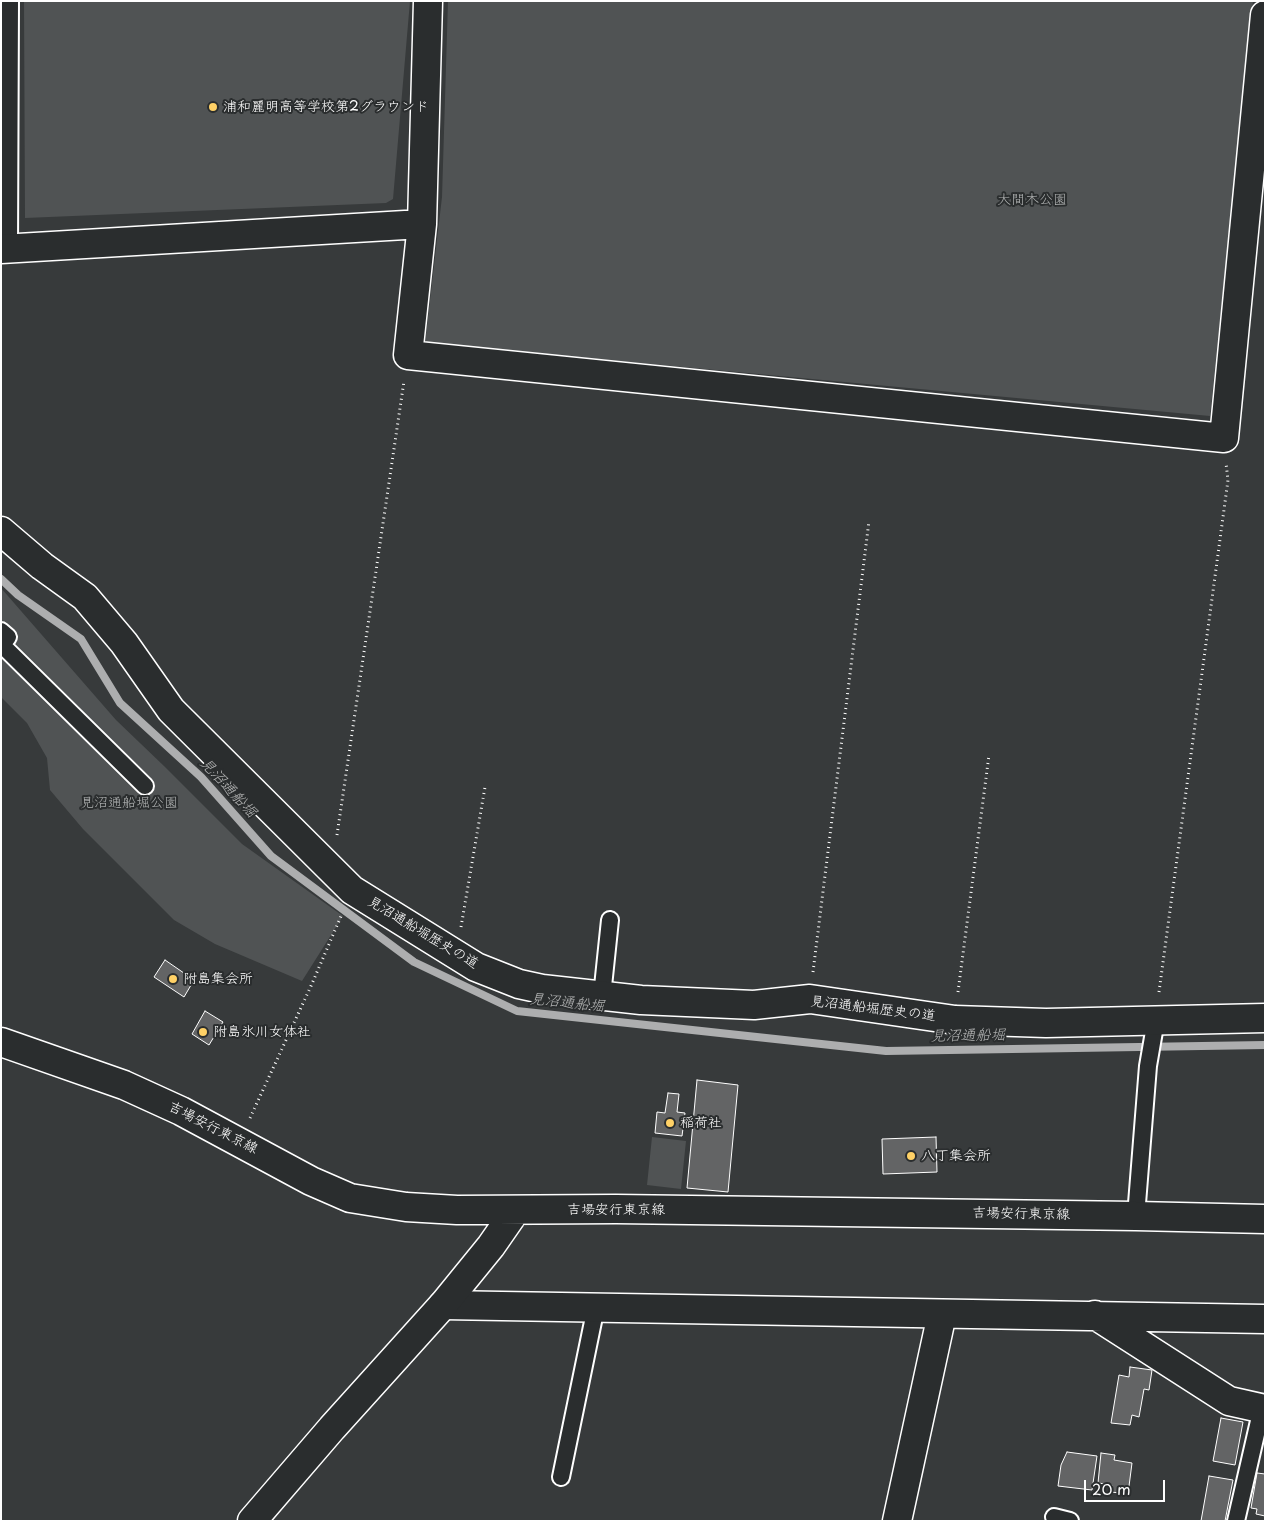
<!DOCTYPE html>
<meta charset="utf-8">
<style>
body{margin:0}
#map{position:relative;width:1266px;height:1522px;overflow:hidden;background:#373a3b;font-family:"Playpen Sans",sans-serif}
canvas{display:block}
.frame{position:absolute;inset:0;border:2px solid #fff;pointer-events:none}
.scale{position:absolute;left:1084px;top:1480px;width:81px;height:22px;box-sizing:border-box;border:2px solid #fff;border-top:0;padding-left:6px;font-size:15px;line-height:18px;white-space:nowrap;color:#fff;-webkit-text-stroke:4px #2a2d2e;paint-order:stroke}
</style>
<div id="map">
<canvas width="1266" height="1522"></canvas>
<div class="frame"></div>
<div class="scale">20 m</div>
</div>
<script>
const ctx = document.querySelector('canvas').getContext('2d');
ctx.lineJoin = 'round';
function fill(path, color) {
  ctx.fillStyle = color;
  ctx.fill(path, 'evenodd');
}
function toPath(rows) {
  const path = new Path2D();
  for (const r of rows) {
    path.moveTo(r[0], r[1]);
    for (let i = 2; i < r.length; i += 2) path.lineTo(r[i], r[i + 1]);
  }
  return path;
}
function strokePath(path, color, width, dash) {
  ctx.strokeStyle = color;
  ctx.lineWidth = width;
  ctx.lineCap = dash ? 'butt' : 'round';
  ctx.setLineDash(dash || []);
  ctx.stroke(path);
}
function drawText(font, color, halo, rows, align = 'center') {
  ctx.font = font + ' "Playpen Sans","Klee One",sans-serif';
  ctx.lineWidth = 4;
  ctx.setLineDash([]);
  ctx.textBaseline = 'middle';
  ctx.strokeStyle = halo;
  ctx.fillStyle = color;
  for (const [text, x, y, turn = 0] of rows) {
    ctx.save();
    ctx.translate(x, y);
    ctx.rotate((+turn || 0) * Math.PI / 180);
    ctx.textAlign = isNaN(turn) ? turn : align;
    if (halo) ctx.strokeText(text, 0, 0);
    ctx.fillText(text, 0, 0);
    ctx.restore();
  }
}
fill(toPath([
 [24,1,410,1,393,199,386,203,25,218],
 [448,1,1253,1,1210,416,425,343,442,197],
 [1,588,116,720,164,766,242,844,343,916,302,981,215,944,174,920,83,829,50,790,47,758,27,723,1,697],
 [652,1137,686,1141,681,1189,647,1185]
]), '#505354');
strokePath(toPath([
 [1,579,18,595,81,639,120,703,201,777,271,856,414,962,517,1011,886,1051,1265,1045]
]), '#adaeaf', 8);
const building = toPath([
 [165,960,194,980,184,997,154,977,165,960],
 [205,1011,223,1022,209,1045,192,1034,205,1011],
 [697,1080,738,1085,728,1192,687,1188,697,1080],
 [668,1093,679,1094,677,1112,685,1113,682,1136,655,1133,657,1112,665,1113,668,1093],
 [936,1137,937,1172,883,1174,882,1139,936,1137],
 [1130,1367,1152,1370,1149,1390,1144,1389,1139,1417,1132,1415,1130,1425,1111,1423,1119,1375,1129,1377,1130,1367],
 [1221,1418,1243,1422,1235,1465,1213,1461,1221,1418],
 [1067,1452,1097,1456,1092,1490,1058,1486,1061,1465,1067,1452],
 [1101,1453,1115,1455,1114,1460,1132,1463,1128,1494,1111,1492,1112,1485,1098,1483,1101,1453],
 [1257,1473,1265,1474,1265,1516,1256,1514,1257,1509,1251,1508,1257,1473],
 [1209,1476,1233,1480,1225,1521,1201,1521,1209,1476]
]);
fill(building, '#636465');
strokePath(building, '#fff', 1);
const lane = toPath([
 [9,249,10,1],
 [1,631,8,637,2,645,145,786],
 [602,996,610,920],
 [1136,1216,1148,1066,1156,1020],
 [561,1477,596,1307],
 [1054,1517,1070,1521],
 [1236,1521,1262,1408]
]);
const street = toPath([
 [428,1,422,224,408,355,1224,438,1265,15],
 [1,249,422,224],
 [1,531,42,566,85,597,124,643,171,710,352,890,476,967,519,984,542,989,641,1000,754,1005,810,999,955,1020,1046,1023,1265,1018],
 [443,1305,1265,1319],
 [1095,1315,1229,1401,1265,1409],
 [897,1521,942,1314]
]);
const secondary = toPath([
 [1,1042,124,1085,181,1111,311,1181,350,1198,406,1207,457,1210,616,1209,1136,1216,1265,1219],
 [252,1521,332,1428,443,1305,491,1246,516,1210]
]);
strokePath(lane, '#fff', 20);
strokePath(street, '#fff', 31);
strokePath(secondary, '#fff', 31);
strokePath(toPath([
 [337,835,404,381],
 [461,927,485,787],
 [813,972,869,521],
 [958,992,989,755],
 [1159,992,1228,480,1226,463],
 [250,1118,311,986,342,914]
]), '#fff', 3, [1, 4]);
strokePath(lane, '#2a2d2e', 16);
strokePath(street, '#2a2d2e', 28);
strokePath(secondary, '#2a2d2e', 28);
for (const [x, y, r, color] of [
 [213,107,5,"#ffd166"],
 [173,979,5,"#ffd166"],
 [203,1032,5,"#ffd166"],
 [670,1123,5,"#ffd166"],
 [911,1156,5,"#ffd166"]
]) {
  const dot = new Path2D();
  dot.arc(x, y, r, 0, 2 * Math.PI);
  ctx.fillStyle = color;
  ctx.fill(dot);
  strokePath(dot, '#2a2d2e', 2);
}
drawText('14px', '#fff', '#2a2d2e', [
 ["浦和麗明高等学校第2グラウンド",223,107],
 ["附島集会所",183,979],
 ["附島氷川女体社",213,1032],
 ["稲荷社",680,1123],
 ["八丁集会所",921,1156]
], 'left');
drawText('14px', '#b0b2b2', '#2a2d2e', [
 ["大間木公園",1032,200],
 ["見沼通船堀公園",129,803]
]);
drawText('14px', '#fff', '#2a2d2e', [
 ["見沼通船堀歴史の道",423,933,31],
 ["見沼通船堀歴史の道",873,1009,7],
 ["吉場安行東京線",213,1128,27],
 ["吉場安行東京線",616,1210],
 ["吉場安行東京線",1021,1214,1]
]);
drawText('italic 15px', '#b4b5b5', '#2a2d2e', [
 ["見沼通船堀",228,788,47],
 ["見沼通船堀",567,1003,6],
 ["見沼通船堀",968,1036,-1]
]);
</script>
